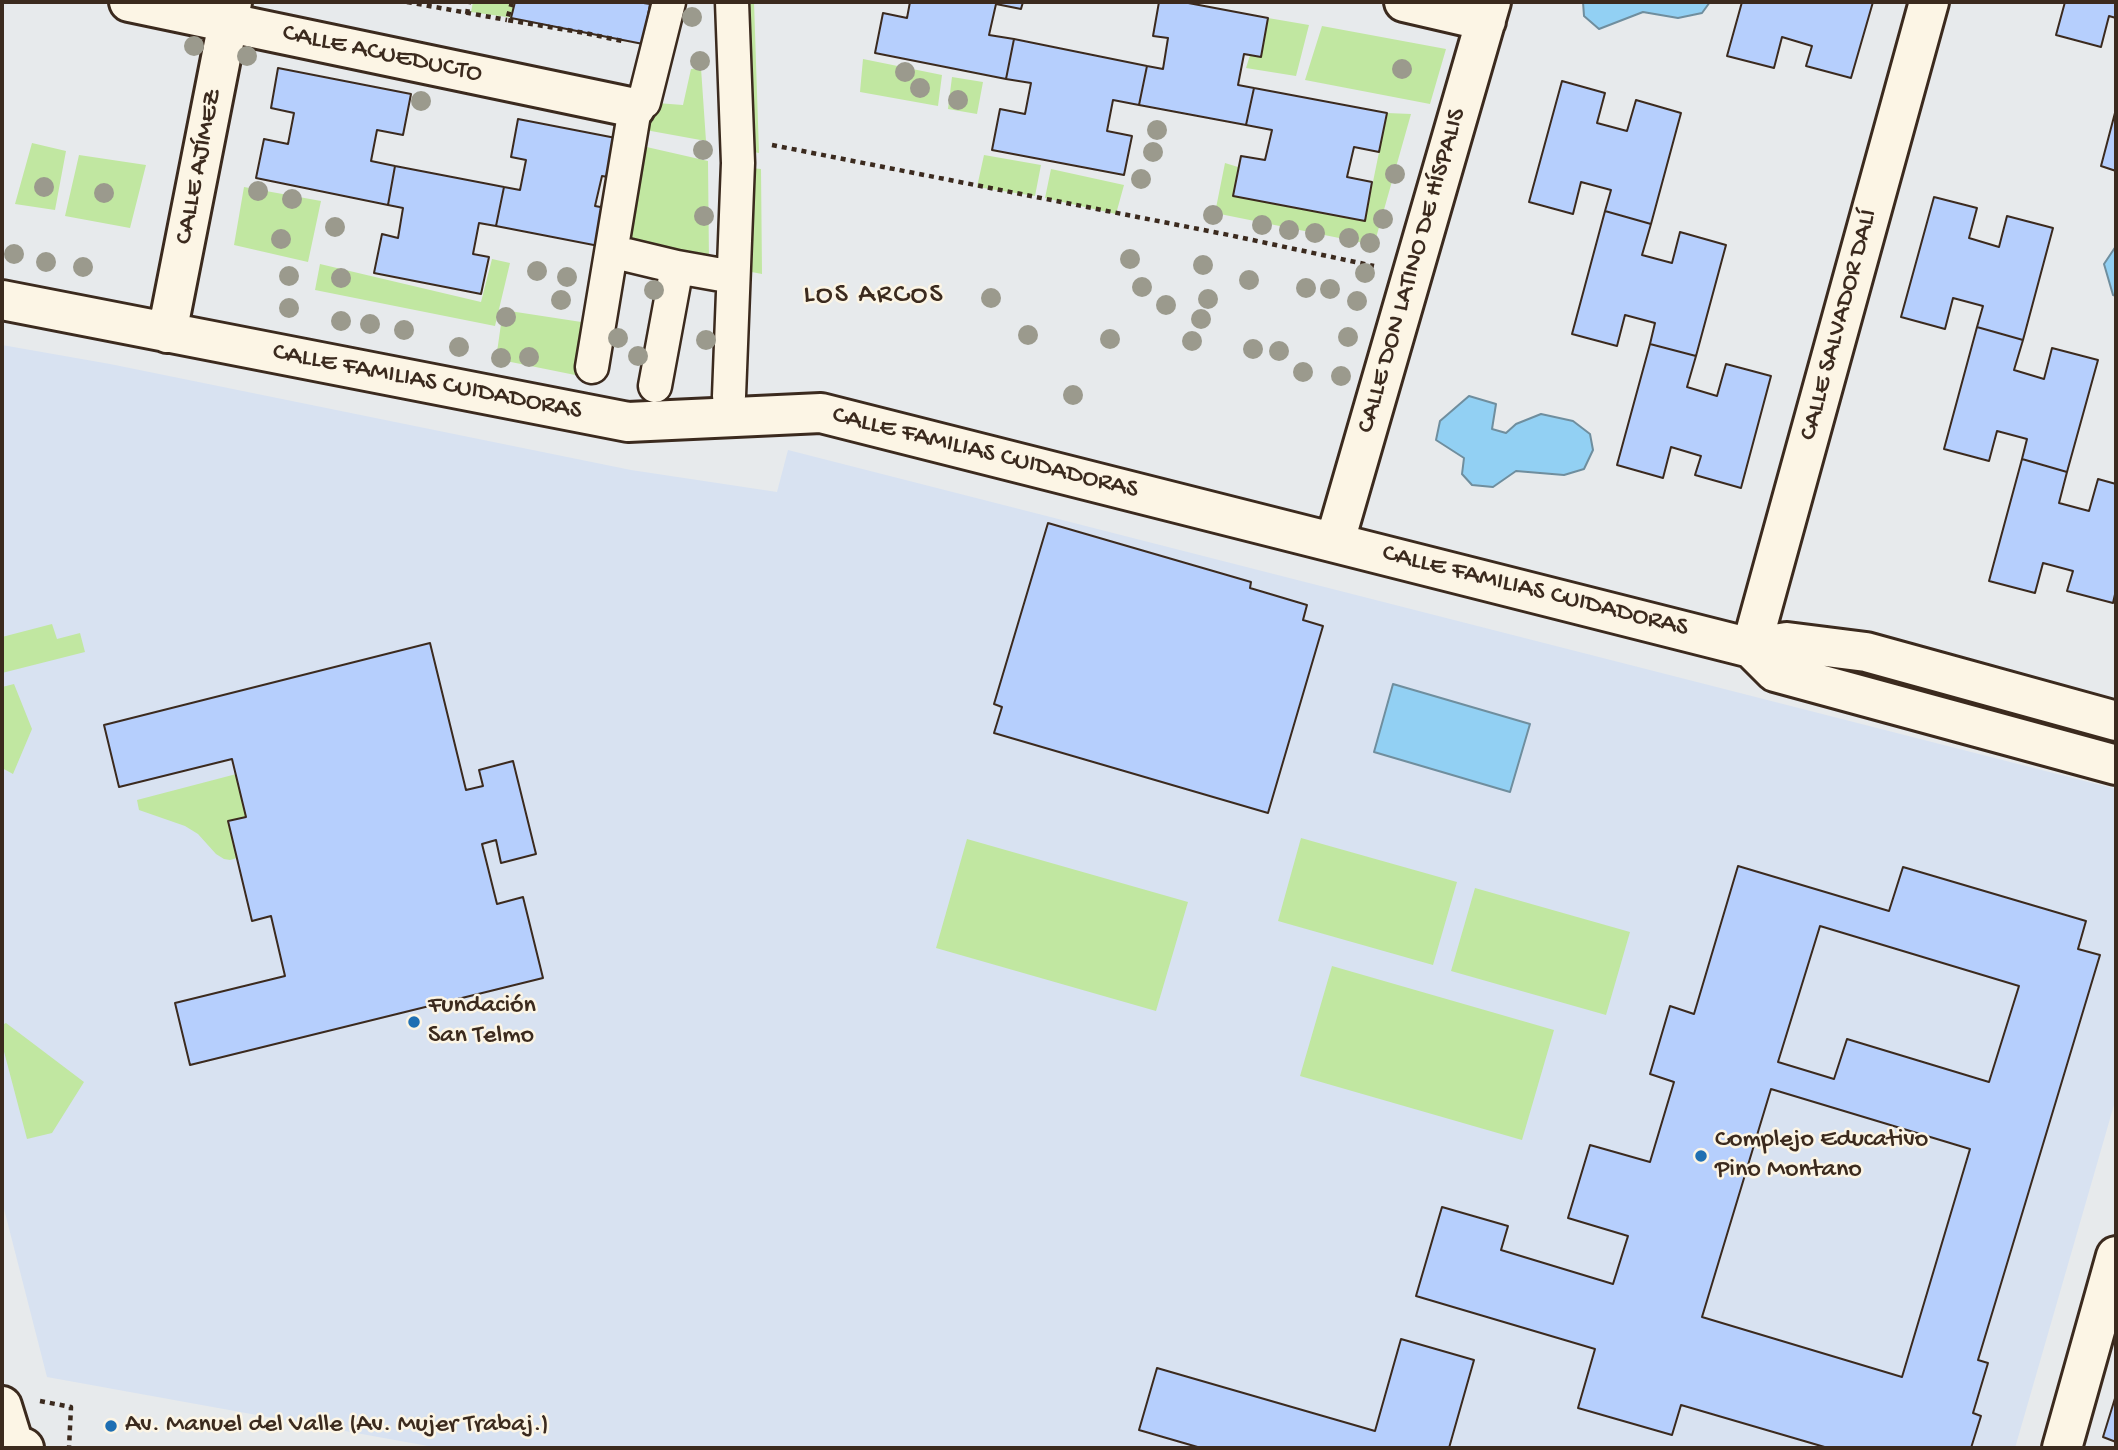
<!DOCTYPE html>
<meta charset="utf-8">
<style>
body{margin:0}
#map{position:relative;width:2118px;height:1450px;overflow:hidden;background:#e7eaec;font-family:"Gochi Hand",sans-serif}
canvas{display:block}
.frame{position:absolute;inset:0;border:4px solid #3b2a1e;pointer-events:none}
</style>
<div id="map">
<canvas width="2118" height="1450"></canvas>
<div class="frame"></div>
</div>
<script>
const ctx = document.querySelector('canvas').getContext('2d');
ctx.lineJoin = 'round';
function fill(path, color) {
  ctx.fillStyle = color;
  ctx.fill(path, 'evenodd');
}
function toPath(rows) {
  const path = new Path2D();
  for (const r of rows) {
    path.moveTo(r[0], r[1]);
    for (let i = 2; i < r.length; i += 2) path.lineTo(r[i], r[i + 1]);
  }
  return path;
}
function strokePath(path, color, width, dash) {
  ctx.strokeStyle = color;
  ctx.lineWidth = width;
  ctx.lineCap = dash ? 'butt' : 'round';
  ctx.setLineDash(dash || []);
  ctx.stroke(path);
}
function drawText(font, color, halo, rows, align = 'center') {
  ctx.font = font + ' "Gochi Hand",sans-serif';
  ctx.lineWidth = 5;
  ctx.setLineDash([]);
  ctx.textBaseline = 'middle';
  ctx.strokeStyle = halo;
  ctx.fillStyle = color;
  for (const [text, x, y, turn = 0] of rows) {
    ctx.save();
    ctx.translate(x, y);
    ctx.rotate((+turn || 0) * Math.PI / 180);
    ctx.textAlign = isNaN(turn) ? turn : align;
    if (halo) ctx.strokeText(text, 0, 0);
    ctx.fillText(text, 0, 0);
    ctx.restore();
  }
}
fill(toPath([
 [2,345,110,364,631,470,777,492,788,450,2116,789,2116,1098,2015,1448,439,1448,47,1377,2,1201]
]), '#d8e2f1');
fill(toPath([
 [473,2,518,2,514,18,471,12],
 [716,2,754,2,759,153,719,145],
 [1268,18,1309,25,1296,76,1246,68,1250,55,1261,57],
 [1322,26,1446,49,1430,104,1305,80],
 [863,59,942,75,938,106,860,92],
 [701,68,706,141,640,129,644,102,683,105,691,69],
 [952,77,983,82,977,114,948,109],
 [1387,113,1411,114,1374,245,1215,213,1225,163,1238,167,1233,196,1365,221],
 [32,143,66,151,55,210,15,204],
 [629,143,708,161,709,263,612,246],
 [79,155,146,165,130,228,65,216],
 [984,155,1041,165,1035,196,977,187],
 [751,168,761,169,762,274,726,267],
 [1051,169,1124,185,1116,214,1045,198],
 [244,187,321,201,308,262,234,245],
 [492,259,510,263,495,326,315,290,320,264,481,302],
 [503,310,601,325,590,378,496,359],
 [52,624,57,639,80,633,85,652,2,673,2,637],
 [14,684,32,729,13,774,2,768,2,687],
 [244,772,257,820,244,856,230,860,224,859,216,854,198,834,185,826,139,810,137,800],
 [1301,838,1457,882,1433,965,1278,921],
 [967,839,1188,902,1156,1011,936,948],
 [1475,888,1630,932,1606,1015,1451,971],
 [1332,966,1554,1030,1522,1140,1300,1076],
 [6,1023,84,1082,52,1133,27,1139,2,1044,2,1025]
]), '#c1e7a1');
const water = toPath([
 [1583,2,1710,2,1702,13,1678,18,1643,12,1599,29,1584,16,1583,2],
 [2116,246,2116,296,2113,295,2104,264,2116,246],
 [1469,396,1496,404,1492,429,1506,433,1516,424,1541,414,1573,421,1590,434,1593,450,1584,469,1564,475,1516,471,1493,487,1472,485,1462,474,1464,458,1436,440,1440,421,1469,396],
 [1393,684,1530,724,1510,792,1374,752,1393,684]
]);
fill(water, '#92d0f3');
strokePath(water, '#6f8e9e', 2);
const building = toPath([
 [515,2,637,2,650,4,643,44,511,18,515,2],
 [910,2,1023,2,1021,9,996,4,989,35,1014,39,1006,79,875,53,883,13,907,18,910,2],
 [1159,2,1183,2,1268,18,1261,57,1244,54,1238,85,1254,88,1246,125,1139,105,1147,66,1163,69,1168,38,1153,36,1159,2],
 [1742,2,1873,2,1851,78,1806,66,1812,46,1782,37,1774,68,1727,56,1742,2],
 [2065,2,2116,2,2116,18,2109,16,2101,47,2056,35,2065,2],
 [1014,39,1147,66,1139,105,1113,100,1107,131,1132,136,1124,175,992,150,1000,109,1025,114,1031,83,1006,79,1014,39],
 [278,68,411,94,403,135,377,130,371,161,395,166,388,205,256,178,264,139,288,144,294,113,271,108,278,68],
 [1562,81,1605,93,1597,123,1627,131,1636,100,1681,113,1651,224,1605,211,1611,190,1581,182,1573,214,1529,202,1562,81],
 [1254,88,1387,113,1379,152,1354,147,1347,177,1372,182,1365,221,1233,196,1241,156,1265,160,1272,130,1246,125,1254,88],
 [2116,109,2116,171,2101,166,2116,109],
 [518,119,626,140,619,179,602,176,595,206,611,209,604,247,496,226,504,187,520,190,526,160,511,157,518,119],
 [395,166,504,187,496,226,479,223,473,254,489,257,481,294,374,273,382,234,398,238,403,208,388,205,395,166],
 [1934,197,1977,208,1969,238,1999,247,2007,216,2053,228,2023,340,1977,327,1983,306,1953,298,1945,329,1901,317,1934,197],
 [1605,211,1651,224,1642,255,1672,263,1680,232,1726,245,1696,356,1650,344,1655,323,1625,315,1617,346,1572,334,1605,211],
 [1977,327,2023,340,2014,370,2044,379,2052,348,2098,360,2067,472,2022,459,2027,439,1997,431,1989,461,1944,449,1977,327],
 [1650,344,1696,356,1687,387,1717,396,1726,364,1771,376,1741,488,1695,475,1701,456,1671,447,1663,478,1617,465,1650,344],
 [2022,459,2067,472,2059,503,2089,511,2098,479,2116,484,2116,590,2113,603,2067,591,2073,571,2043,563,2035,593,1989,581,2022,459],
 [1048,523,1251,582,1250,588,1307,605,1303,620,1323,626,1268,813,994,733,1002,707,994,704,1048,523],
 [430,643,466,790,483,786,479,770,513,761,536,854,501,863,496,840,482,844,497,904,523,897,543,978,190,1065,175,1003,285,976,271,916,252,921,228,821,246,817,232,759,119,787,104,725,430,643],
 [1738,866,1889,911,1903,867,2086,921,2078,949,2100,955,1978,1360,1988,1363,1973,1413,1981,1416,1971,1448,1828,1448,1681,1405,1672,1435,1578,1408,1595,1349,1416,1296,1442,1207,1508,1226,1501,1250,1613,1284,1628,1236,1568,1218,1590,1145,1650,1162,1674,1082,1650,1074,1670,1006,1694,1014,1738,866],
 [1820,926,2019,986,1989,1082,1847,1039,1834,1079,1778,1062,1820,926],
 [1771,1089,1970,1149,1902,1377,1702,1317,1771,1089],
 [1401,1339,1474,1360,1449,1448,1201,1448,1139,1430,1157,1368,1375,1431,1401,1339],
 [2116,1395,2116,1442,2103,1437,2116,1395]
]);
fill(building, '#b6cffd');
strokePath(building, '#3b2a1e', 2);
const pedestrian = toPath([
 [644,102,669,2],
 [627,255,677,267],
 [592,367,635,108],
 [655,386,677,267,733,277],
 [729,396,738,163,732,2]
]);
const minor = toPath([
 [129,2,635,108],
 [1404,2,1486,21],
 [2,300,628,422,821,413,1751,648,1787,642,1866,652,2116,721],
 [167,333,232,2],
 [1335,541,1491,2],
 [1751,648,1929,2],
 [1751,648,1775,672,2116,765],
 [2062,1448,2116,1256]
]);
const tertiary = toPath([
 [2,1406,15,1448]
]);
const primary = toPath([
 [2,1444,24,1448]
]);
strokePath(pedestrian, '#3b2a1e', 37);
strokePath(minor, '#3b2a1e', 44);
strokePath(tertiary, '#3b2a1e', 44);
strokePath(primary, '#3b2a1e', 44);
strokePath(toPath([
 [407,2,507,20],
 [512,2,507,20,585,33,622,41],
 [467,14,469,2],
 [772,145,1229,235,1374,266],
 [40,1401,71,1407,69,1448]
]), '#3b2a1e', 4.5, [5, 5]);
strokePath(pedestrian, '#fcf5e5', 32);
strokePath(minor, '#fcf5e5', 38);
strokePath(tertiary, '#fcf5e5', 38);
strokePath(primary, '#fcf5e5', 38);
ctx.fillStyle = '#9b9a8d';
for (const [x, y] of [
 [692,17],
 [194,46],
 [247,56],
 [700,61],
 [1402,69],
 [905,72],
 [920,88],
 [958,100],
 [421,101],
 [1157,130],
 [703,150],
 [1153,152],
 [1395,174],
 [1141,179],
 [44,187],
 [258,191],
 [104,193],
 [292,199],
 [1213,215],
 [704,216],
 [1383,219],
 [1262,225],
 [335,227],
 [1289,230],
 [1315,233],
 [1349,238],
 [281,239],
 [1370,243],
 [14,254],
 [1130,259],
 [46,262],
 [1203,265],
 [83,267],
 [537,271],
 [1365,273],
 [289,276],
 [567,277],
 [341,278],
 [1249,280],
 [1142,287],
 [1306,288],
 [1330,289],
 [654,290],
 [991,298],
 [1208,299],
 [561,300],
 [1357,301],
 [1166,305],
 [289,308],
 [506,317],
 [1201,319],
 [341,321],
 [370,324],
 [404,330],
 [1028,335],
 [1348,337],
 [618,338],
 [1110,339],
 [706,340],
 [1192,341],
 [459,347],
 [1253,349],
 [1279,351],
 [638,356],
 [529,357],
 [501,358],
 [1303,372],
 [1341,376],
 [1073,395]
]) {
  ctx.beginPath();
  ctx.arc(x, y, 10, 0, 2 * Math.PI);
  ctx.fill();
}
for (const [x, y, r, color] of [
 [414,1022,7,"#1f6fb2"],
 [1701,1156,7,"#1f6fb2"],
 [111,1426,7,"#1f6fb2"]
]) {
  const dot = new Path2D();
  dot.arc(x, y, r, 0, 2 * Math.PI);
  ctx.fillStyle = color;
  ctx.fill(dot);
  strokePath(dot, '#fcf5e5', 2.5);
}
drawText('26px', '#3b2a1e', '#fcf5e5', [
 ["CALLE ACUEDUCTO",382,55,12],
 ["CALLE AJÍMEZ",200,167,-79],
 ["CALLE DON LATINO DE HÍSPALIS",1413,271,-74],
 ["CALLE SALVADOR DALÍ",1840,325,-75],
 ["CALLE FAMILIAS CUIDADORAS",427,383,11],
 ["CALLE FAMILIAS CUIDADORAS",985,454,14],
 ["CALLE FAMILIAS CUIDADORAS",1535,592,14]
]);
drawText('26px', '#3b2a1e', '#fcf5e5', [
 ["Fundación",428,1007],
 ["San Telmo",428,1037],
 ["Complejo Educativo",1715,1141],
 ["Pino Montano",1715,1171],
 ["Av. Manuel del Valle (Av. Mujer Trabaj.)",125,1426]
], 'left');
ctx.letterSpacing = '2px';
drawText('28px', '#3b2a1e', '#fcf5e5', [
 ["LOS ARCOS",874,297]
]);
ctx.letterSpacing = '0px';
</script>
